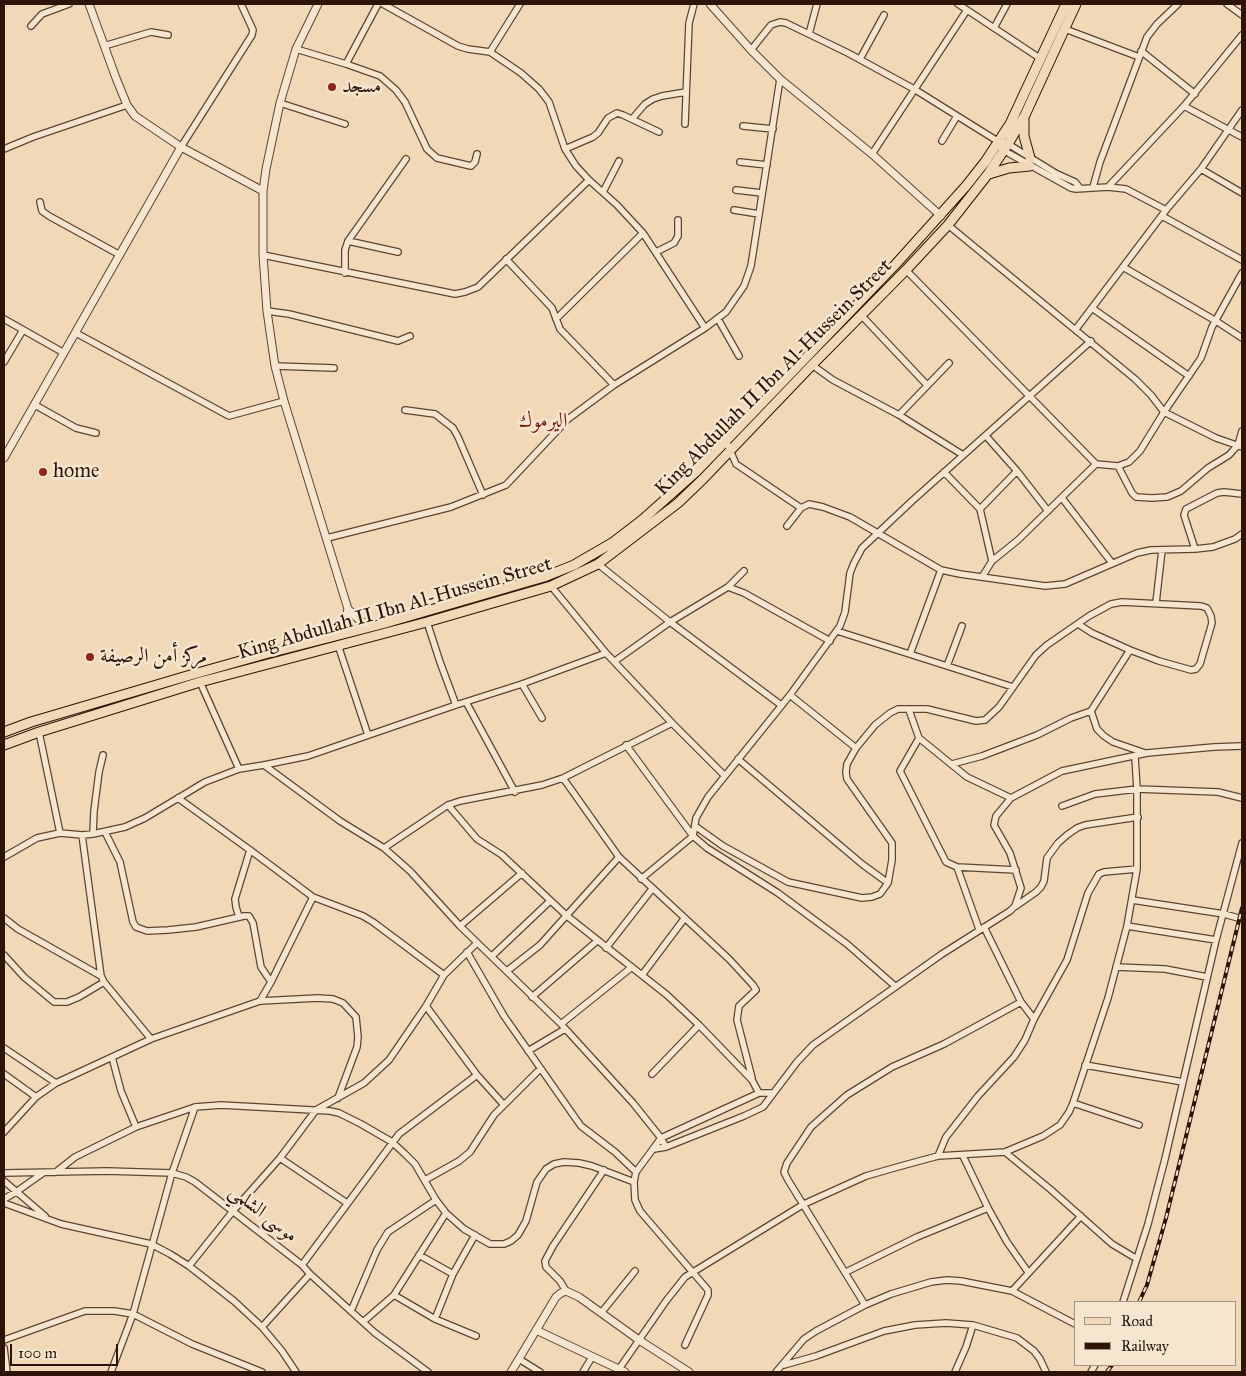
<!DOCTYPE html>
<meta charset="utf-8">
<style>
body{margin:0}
#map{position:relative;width:1246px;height:1376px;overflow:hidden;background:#f1d8b6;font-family:"IM FELL Great Primer",serif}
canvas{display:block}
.frame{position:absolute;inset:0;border:5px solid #2d1406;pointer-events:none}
.legend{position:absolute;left:1074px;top:1301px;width:162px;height:65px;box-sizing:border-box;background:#f6e6d0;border:1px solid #a6927f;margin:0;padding:6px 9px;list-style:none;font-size:15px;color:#2d1406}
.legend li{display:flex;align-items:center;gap:10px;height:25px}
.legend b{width:25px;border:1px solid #a6927f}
.scale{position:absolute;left:10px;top:1344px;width:108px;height:22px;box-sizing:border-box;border:2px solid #2d1406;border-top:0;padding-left:6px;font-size:15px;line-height:18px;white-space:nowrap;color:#2d1406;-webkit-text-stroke:4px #f6e6d0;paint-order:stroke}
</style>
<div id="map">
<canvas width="1246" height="1376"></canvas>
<div class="frame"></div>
<ul class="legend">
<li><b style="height:6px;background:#f1d8b6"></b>Road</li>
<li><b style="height:6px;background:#2d1406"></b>Railway</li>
</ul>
<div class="scale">100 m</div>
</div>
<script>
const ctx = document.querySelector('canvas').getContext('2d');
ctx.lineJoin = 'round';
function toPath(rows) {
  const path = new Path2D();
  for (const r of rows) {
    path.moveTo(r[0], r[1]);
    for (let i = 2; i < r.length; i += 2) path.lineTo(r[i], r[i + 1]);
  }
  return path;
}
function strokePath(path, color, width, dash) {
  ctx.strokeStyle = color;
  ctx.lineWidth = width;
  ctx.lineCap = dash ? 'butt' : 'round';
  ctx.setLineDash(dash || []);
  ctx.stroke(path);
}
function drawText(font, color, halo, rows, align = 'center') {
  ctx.font = font + ' "IM FELL Great Primer",Amiri,serif';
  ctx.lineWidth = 5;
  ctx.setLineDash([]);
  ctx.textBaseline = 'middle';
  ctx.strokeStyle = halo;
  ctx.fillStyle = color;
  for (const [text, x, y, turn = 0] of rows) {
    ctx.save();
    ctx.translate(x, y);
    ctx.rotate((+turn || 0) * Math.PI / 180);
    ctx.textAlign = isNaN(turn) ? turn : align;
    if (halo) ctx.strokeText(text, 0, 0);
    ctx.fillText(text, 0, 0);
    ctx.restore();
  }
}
const minor = toPath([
 [383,4,458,46,468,49,490,52,521,73,539,89,549,102,565,149,576,166,589,180,617,205,643,233,705,328],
 [958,4,1041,59],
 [1227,4,1242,15],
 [31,26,42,14,69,4],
 [994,28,1007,4],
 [1065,29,1139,57],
 [809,34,817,4],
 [104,46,151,32,168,35],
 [296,49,346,64,380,76,396,90,405,102,427,149,437,158,471,166,475,162,477,154],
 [751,50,771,25,780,22,786,23,848,53,914,89,999,142,1008,144,1057,174,1075,182,1080,188],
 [1141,51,1195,94],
 [490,52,520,4],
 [860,59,884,15],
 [346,64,378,4],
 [280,103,345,124],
 [1184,106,1242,137],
 [632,119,645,104,653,99,662,96,686,92],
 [685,124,689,23,694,4],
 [743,126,773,129],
 [942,141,957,116],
 [999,142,1002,149,1010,154,1071,188,1076,189,1108,187,1126,189,1166,210],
 [181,147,252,35,253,30,241,4],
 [4,149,33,137,127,105],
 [565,149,593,137,598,133,608,118,617,113,623,115,659,132],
 [872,154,967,10],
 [740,162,767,165],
 [1201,169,1242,193],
 [1093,187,1100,162,1147,37,1157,24,1178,4],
 [1108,187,1184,106,1242,35],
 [736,190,762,193],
 [603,192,619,161],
 [40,202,42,211,49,216,120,255],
 [734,210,759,214],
 [1162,216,1242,260],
 [948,225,1135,379,1151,395,1164,412,1216,438,1242,447],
 [348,241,398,252],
 [656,252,674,243,678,236,678,220],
 [263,255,455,294,465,292,478,287,589,180],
 [506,259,552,308,560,329,614,385],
 [1123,267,1216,321,1242,338],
 [906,270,1096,464],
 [345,273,345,250,348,241,406,159],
 [1092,308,1189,376],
 [267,311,289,314,398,341,410,336],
 [861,315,927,385],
 [4,319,64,353],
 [556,319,643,233],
 [718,319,739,356],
 [1076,329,1166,210,1201,169,1242,110],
 [76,333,229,416,284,401],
 [4,362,23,330],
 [812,365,833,380,899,415,963,455],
 [275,366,334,368],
 [35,405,76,428,96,433],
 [405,410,435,414,453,428,458,437,483,495],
 [899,415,949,363],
 [986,436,1017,471,1048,511],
 [726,441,736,464,801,508],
 [1118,466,1132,493,1136,497,1152,498,1167,497,1181,491,1208,468,1229,455,1238,445,1242,431],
 [944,472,980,509,992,561],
 [1062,498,1112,563],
 [980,509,1017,471],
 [787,526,801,508,809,504,823,507,850,517,941,570,960,574,1045,586,1065,584,1137,553,1151,550,1195,549,1213,547,1235,539,1242,534],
 [327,538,451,507,506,485,568,419,614,385,705,328,726,312,744,286,751,266,780,79],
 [1195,549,1184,515,1186,509,1217,493,1224,492,1242,494],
 [598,564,670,622,781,705],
 [982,577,992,561,1018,540,1096,464,1118,466,1129,462,1140,451,1164,412,1201,358,1212,327,1242,273],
 [551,586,606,653,672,723,724,775],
 [728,587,744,571],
 [1156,603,1162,550],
 [427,622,440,662,456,705],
 [837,631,1013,687],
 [338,645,368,735],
 [1130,650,1091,711,1097,729,1104,736,1113,742,1145,753],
 [910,654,941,570],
 [615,661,670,622,728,587,744,593,830,641],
 [947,666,962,626],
 [200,682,239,769],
 [522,684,542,718],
 [790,695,856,748],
 [466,702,515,792],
 [909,710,919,738,967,777,1011,798],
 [39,732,60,833],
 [919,738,900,771,946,862,957,867,1016,870],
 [626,745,693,836,641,879],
 [738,759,862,864,888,883],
 [952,764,982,756,1037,735,1071,718,1091,711],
 [264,765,340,821,384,848,410,871,460,926,561,1024,633,1103,661,1138,666,1147],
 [563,778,619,857,729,959,753,985,756,990,739,1006,737,1020,752,1078],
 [178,798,250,850,313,897,363,916,373,922,444,975],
 [448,805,477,839,502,855,567,916,667,995,699,1025,752,1080,759,1093],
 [1062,806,1095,794,1137,789,1218,792,1242,798],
 [695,826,723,846,788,882,862,898,872,897,880,894,888,883,892,860,892,843,847,779,846,772,847,764,856,748,875,725,890,713,898,709,927,709,976,721,985,720,999,707,1036,655,1047,645,1089,616,1111,604,1122,602,1201,606,1207,608,1211,616,1212,623,1200,664,1196,669,1191,670,1159,661,1130,650,1092,633,1078,624],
 [105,832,120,862,133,922,136,927,147,931,168,930,196,927,244,916,249,916,253,923,261,967,271,982],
 [93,834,94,811,99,772,103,755],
 [82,835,101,976,104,982,151,1039],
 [384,848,448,805,460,801,542,785,563,778,672,723],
 [4,857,37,838,46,836,60,833,82,835,93,834,125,827,145,818,205,782,239,769,264,765,308,756,456,705,522,684,606,653],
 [957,867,979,929],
 [1132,900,1224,914,1242,919],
 [1016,906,1036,892,1041,887,1044,881,1047,858,1058,843,1067,835,1077,828,1085,825,1138,817],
 [239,917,236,907,235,899,250,850],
 [4,918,18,929,101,976],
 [460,926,522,873],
 [1127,926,1216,940],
 [984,927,1021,1002,1034,1019],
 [606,948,652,889],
 [467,952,504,1016,576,1119,581,1126,615,1152,636,1172],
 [4,955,24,977,54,1002,67,1002,79,997,104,982],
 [492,956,550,901],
 [1116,967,1165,969,1207,977],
 [507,971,540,945,619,857],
 [642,975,684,919],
 [895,986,847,944,778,893,707,848,693,836,696,818,708,797,790,695,840,626,845,612,850,573,854,563,862,548,912,501,1091,341],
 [532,997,597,941],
 [260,1001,271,982,313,897],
 [426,1006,477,1075,504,1105],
 [561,1024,632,967],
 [4,1048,56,1083],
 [528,1051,565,1029],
 [112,1057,121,1091,136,1127],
 [1085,1065,1183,1082],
 [4,1074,36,1097],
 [652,1074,699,1025],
 [1073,1103,1139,1125],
 [4,1132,36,1097,56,1083,151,1039,260,1001,318,998,333,999,343,1003,356,1017,358,1037,357,1047,338,1098],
 [654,1149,666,1147,744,1116,763,1107,797,1062,813,1045,942,954,1010,911,1015,906,1021,888,1010,853,994,825,996,816,1011,798,1062,771,1147,753,1214,747,1242,746],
 [1005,1152,1050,1189,1112,1244,1137,1259],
 [938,1156,946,1137,978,1096,1014,1057,1025,1040,1034,1019,1067,960,1088,893,1099,874,1104,872,1137,869],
 [963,1156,988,1208,1007,1242,1028,1272],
 [280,1158,347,1203],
 [56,1172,75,1157,136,1127,195,1107,221,1105,330,1111,339,1113,361,1124,392,1142,405,1154,415,1164,436,1200,446,1213,464,1229,490,1244,504,1244,511,1241,518,1235,526,1221,537,1182,546,1169,554,1164,564,1162,579,1163,592,1166,634,1182],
 [4,1173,107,1171,172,1173,186,1177,195,1182,302,1265,310,1274,375,1333,428,1372],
 [425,1180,459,1161,470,1152,494,1115,540,1069],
 [4,1181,45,1216],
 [4,1199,16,1192,43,1173],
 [4,1203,61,1224,151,1244,170,1254,189,1266,234,1301,262,1327,282,1351,296,1372],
 [419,1255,453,1274],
 [302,1265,399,1134,477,1075],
 [189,1266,233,1211,280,1158,316,1110,364,1083,389,1060,426,1006,444,975,477,943],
 [846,1272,917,1237,988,1208],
 [566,1291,560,1281,546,1267,545,1261,553,1246,604,1170],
 [1012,1291,1081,1216],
 [394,1295,435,1319,476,1336],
 [1123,1302,1148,1224,1165,1159,1216,940,1242,843],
 [865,1305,788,1180,784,1172,787,1163,811,1127,847,1095,892,1067,944,1044,1021,1002],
 [351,1311,377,1250,388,1232,436,1200],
 [601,1313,635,1271],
 [435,1319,453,1274,475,1235],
 [363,1322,394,1295,446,1213],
 [262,1327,310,1274],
 [4,1340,85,1311,114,1311,133,1314,192,1344,262,1372],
 [685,1345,708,1295,708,1290,640,1211,635,1200,634,1182,636,1172,661,1138,759,1093,773,1093],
 [4,1348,7,1372],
 [519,1359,540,1372],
 [784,1365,816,1356,884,1331,915,1325,946,1323,973,1325,1017,1338,1034,1351,1040,1359,1046,1372],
 [619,1369,666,1301,685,1277,804,1204,866,1176,901,1166,938,1156,1005,1152,1043,1136,1060,1125,1069,1112,1073,1103,1108,998,1127,926,1137,869,1137,789,1135,757],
 [111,1372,133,1314,172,1173,195,1107],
 [583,1372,592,1357],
 [776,1372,804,1339,816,1331,865,1305,891,1294,931,1282,947,1280,961,1281,1012,1291,1075,1324],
 [955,1372,966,1347,973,1325],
 [1091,1372,1095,1365]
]);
const tertiary = toPath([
 [89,4,116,78,127,105,135,116,181,147,263,191],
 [318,4,296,49,280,103,266,169,263,191,263,255,267,311,275,366,284,401,348,609,358,619,370,627],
 [710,4,751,50,780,79,872,154,941,216],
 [4,458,181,147],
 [339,635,345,623,348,609],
 [536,1330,625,1372],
 [511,1372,556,1297,561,1293,566,1291,579,1297,639,1340,689,1372]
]);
const primary = toPath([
 [1024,119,1024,136,1030,158],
 [989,174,1009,168,1030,166],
 [4,732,31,722,187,676,265,654,382,624,544,577,574,565,612,543,642,520,697,471,895,265,966,186,985,162,1010,124,1066,4],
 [4,745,39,732,200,682,427,622,551,586,598,564,678,503,703,479,812,365,906,270,948,225,988,174,1008,144,1025,115,1076,4]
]);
strokePath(minor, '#5e4532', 8);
strokePath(tertiary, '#5e4532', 9);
strokePath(primary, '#2d1406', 11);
strokePath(minor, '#f6e6d0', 5.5);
strokePath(tertiary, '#f6e6d0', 7);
strokePath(primary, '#f1d8b6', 9);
const rail = toPath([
 [1139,1302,1147,1285,1166,1218,1242,908],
 [1107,1372,1112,1365]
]);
strokePath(rail, '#2d1406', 4);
strokePath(rail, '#f6e6d0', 2, [5.5]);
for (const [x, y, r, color] of [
 [332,87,5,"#8f2418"],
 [43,472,5,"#8f2418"],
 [90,657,5,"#8f2418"]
]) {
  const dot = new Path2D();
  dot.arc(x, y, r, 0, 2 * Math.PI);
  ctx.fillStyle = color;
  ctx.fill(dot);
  strokePath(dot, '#f6e6d0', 2);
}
drawText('20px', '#2d1406', '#f6e6d0', [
 ["مسجد",342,87],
 ["home",53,472],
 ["مركز أمن الرصيفة",100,657]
], 'left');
drawText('20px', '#2d1406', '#f6e6d0', [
 ["King Abdullah II Ibn Al-Hussein Street",774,378,-45],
 ["King Abdullah II Ibn Al-Hussein Street",395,609,-16],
 ["موسى الشلمي",263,1214,38]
]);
drawText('21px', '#7a1f14', '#f6e6d0', [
 ["اليرموك",543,422]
]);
</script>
